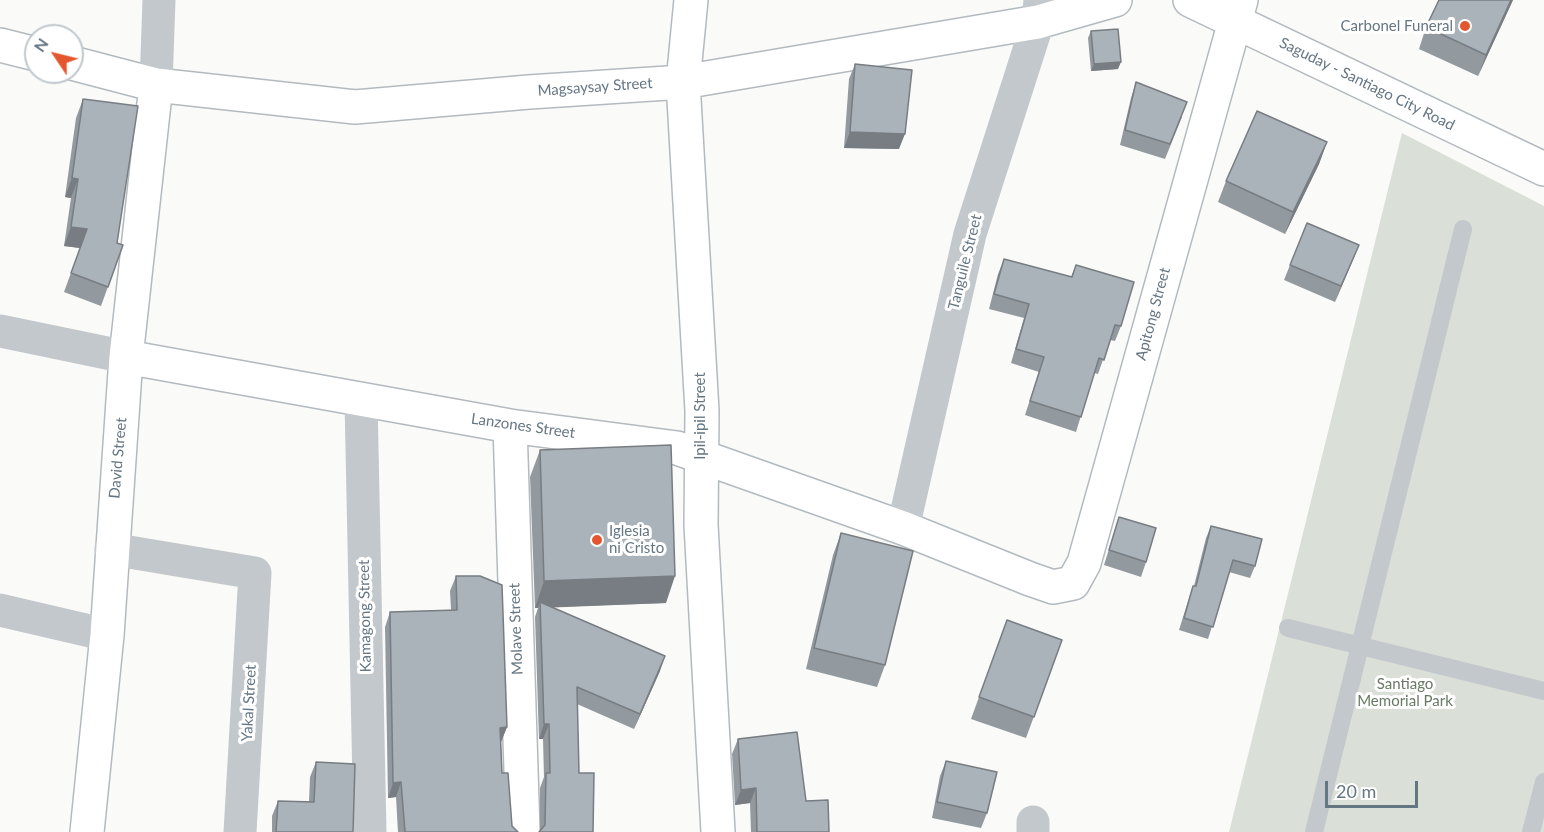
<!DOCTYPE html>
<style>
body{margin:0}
#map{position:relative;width:1544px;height:832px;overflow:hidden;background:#fafaf8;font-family:Lato,sans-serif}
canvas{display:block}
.north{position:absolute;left:24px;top:24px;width:60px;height:60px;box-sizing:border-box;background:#fff;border:2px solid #c1c8cd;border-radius:50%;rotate:305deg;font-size:16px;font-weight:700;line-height:24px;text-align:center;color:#657683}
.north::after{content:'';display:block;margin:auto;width:21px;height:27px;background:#e4572e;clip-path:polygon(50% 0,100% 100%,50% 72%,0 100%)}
.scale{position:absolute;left:1325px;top:781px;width:93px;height:27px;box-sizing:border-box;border:3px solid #657683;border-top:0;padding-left:8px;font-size:18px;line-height:21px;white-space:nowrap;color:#657683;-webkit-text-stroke:4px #fff;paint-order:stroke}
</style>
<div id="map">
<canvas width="1544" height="832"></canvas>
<div class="north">N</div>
<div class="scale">20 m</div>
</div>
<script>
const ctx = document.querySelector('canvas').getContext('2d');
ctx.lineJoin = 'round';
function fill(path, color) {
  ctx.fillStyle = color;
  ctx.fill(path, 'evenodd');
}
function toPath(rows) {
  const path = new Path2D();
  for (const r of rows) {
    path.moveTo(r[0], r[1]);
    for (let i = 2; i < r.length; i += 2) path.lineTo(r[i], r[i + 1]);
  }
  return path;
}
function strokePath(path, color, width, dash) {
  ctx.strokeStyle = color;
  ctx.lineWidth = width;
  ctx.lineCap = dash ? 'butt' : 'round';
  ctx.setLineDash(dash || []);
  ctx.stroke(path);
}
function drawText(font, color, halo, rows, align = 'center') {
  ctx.font = font + ' Lato,sans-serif';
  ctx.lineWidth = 6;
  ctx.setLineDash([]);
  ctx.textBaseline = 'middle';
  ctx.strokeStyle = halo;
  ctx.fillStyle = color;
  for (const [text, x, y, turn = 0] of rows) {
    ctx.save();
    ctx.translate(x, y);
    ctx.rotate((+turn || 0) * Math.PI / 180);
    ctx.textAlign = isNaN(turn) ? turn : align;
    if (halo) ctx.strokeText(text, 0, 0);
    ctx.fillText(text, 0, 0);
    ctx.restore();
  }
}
fill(toPath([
 [1402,133,1544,206,1544,832,1229,832]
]), '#dadfd7');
const secondary = toPath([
 [691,0,683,82,702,411,701,525,718,832],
 [1190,0,1544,169],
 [0,45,36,54],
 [72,63,156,85,355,107,529,92,683,82,1038,22,1115,0],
 [126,357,510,426,677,448,903,528,1030,579,1053,587,1073,583,1084,563,1241,0],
 [510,426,523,832],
 [87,832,107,635,126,357,156,85]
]);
strokePath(secondary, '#b3babf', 36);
strokePath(toPath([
 [1288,628,1544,691],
 [1314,832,1463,229],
 [1531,832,1544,782]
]), '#c3c8cc', 18);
strokePath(toPath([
 [156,85,159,0],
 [0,331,126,357],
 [361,400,370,832],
 [903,528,970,234,1038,22,1040,0],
 [111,549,255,573,240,832],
 [0,610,107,635],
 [1033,832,1033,822]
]), '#c3c8cc', 33);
strokePath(secondary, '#fff', 33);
fill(toPath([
 [1513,0,1478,76,1419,49,1426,27],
 [1091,31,1118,69,1091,71,1088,38],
 [855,64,899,149,844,148,849,79],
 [1136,82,1182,117,1165,159,1120,145,1131,98],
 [83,99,117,243,123,245,101,306,64,292,80,248,64,246,71,198,65,197,76,118],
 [1327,142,1319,164,1285,234,1218,202,1226,181],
 [1359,245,1335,302,1284,280,1290,265],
 [1004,259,1071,277,1076,265,1121,326,1115,341,1110,340,1098,374,1094,373,1076,432,1025,415,1039,372,1011,363,1024,318,989,309,998,274],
 [540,450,666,603,553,607,660,671,634,729,577,704,579,773,593,832,540,831,540,788,544,777,543,739,539,739,535,617,538,608,535,608,530,477],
 [1119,517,1146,562,1141,577,1104,565],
 [1211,526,1255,566,1250,578,1229,572,1208,639,1179,630,1189,598,1193,586,1194,586,1206,538],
 [841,533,885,665,877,687,806,669,833,555],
 [456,576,507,727,501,742,502,773,512,826,518,832,398,832,396,797,388,798,385,627,390,612,451,610,450,591],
 [1007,620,1062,640,1026,738,971,719],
 [738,739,806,801,829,832,751,832,750,803,735,805,732,754],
 [946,761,987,813,981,828,932,818,940,776],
 [316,762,353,832,272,832,272,816,278,801,309,802,310,777]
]), '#929a9f');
fill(toPath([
 [1511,0,1513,0,1478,76,1486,55],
 [1121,62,1118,69,1091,71,1094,64],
 [850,132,905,134,899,149,844,148],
 [1327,142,1319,164,1285,234,1293,212],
 [72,178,78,179,71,198,65,197],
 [71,227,87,229,80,248,64,246],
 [1359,245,1353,260,1335,302,1341,286],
 [675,576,666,603,540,608,540,602,538,608,535,608,544,581],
 [665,656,660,671,634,729,640,714],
 [544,724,549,724,543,739,539,739],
 [507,727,501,742,500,728],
 [401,782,396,797,388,798,393,783],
 [756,788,750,803,735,805,741,790]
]), '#777d82');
const building = toPath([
 [1439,0,1511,0,1486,55,1426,27,1439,0],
 [1118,29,1121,62,1094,64,1091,31,1118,29],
 [855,64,912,70,905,134,850,132,855,64],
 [1136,82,1187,102,1170,144,1125,130,1136,82],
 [83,99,138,106,117,243,123,245,108,287,71,273,87,229,71,227,78,179,72,178,83,99],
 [1257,111,1327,142,1293,212,1226,181,1257,111],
 [1307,223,1359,245,1341,286,1290,265,1307,223],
 [1004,259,1072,277,1076,265,1134,282,1121,326,1115,325,1104,360,1099,358,1081,417,1030,401,1044,357,1016,349,1029,304,994,294,1004,259],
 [671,445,675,576,544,581,540,450,671,445],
 [1119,517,1156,528,1146,562,1109,550,1119,517],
 [1211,526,1262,539,1255,566,1233,560,1213,627,1184,618,1193,586,1196,586,1211,526],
 [841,533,913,551,885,665,814,648,841,533],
 [456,576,480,576,502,585,507,727,500,728,502,773,508,773,512,826,518,832,405,832,401,782,393,783,390,612,457,610,456,576],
 [540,602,665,656,640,714,577,687,579,773,594,773,593,832,539,832,545,825,546,773,550,773,549,724,544,724,540,602],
 [1007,620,1062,640,1034,717,979,697,1007,620],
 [797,732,806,801,828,800,829,832,757,832,756,788,741,790,738,739,797,732],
 [946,761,997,772,987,813,937,802,946,761],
 [316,762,355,764,353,832,276,832,278,801,314,802,316,762]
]);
fill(building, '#aab3b9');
strokePath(building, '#777d82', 1.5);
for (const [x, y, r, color] of [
 [1465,26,6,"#e4572e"],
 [597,540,6,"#e4572e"]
]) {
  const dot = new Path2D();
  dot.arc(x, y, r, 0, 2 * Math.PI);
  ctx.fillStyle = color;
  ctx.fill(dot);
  strokePath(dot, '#fff', 2);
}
drawText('15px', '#657683', '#fff', [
 ["Carbonel Funeral",1453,26],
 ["Iglesia",609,531,"left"],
 ["ni Cristo",609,548,"left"]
], 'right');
drawText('15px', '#657683', '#fff', [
 ["Saguday - Santiago City Road",1367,84,26],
 ["Magsaysay Street",595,87,-4],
 ["Tanguile Street",965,262,-76],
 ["Apitong Street",1153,314,-75],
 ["Ipil-ipil Street",700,416,-90],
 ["Lanzones Street",523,426,8],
 ["David Street",118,458,-85],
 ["Kamagong Street",365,616,-91],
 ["Molave Street",516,629,-92],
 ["Yakal Street",249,703,-87]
]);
drawText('15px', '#687a64', '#fff', [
 ["Santiago",1405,684],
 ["Memorial Park",1405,701]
]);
</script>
